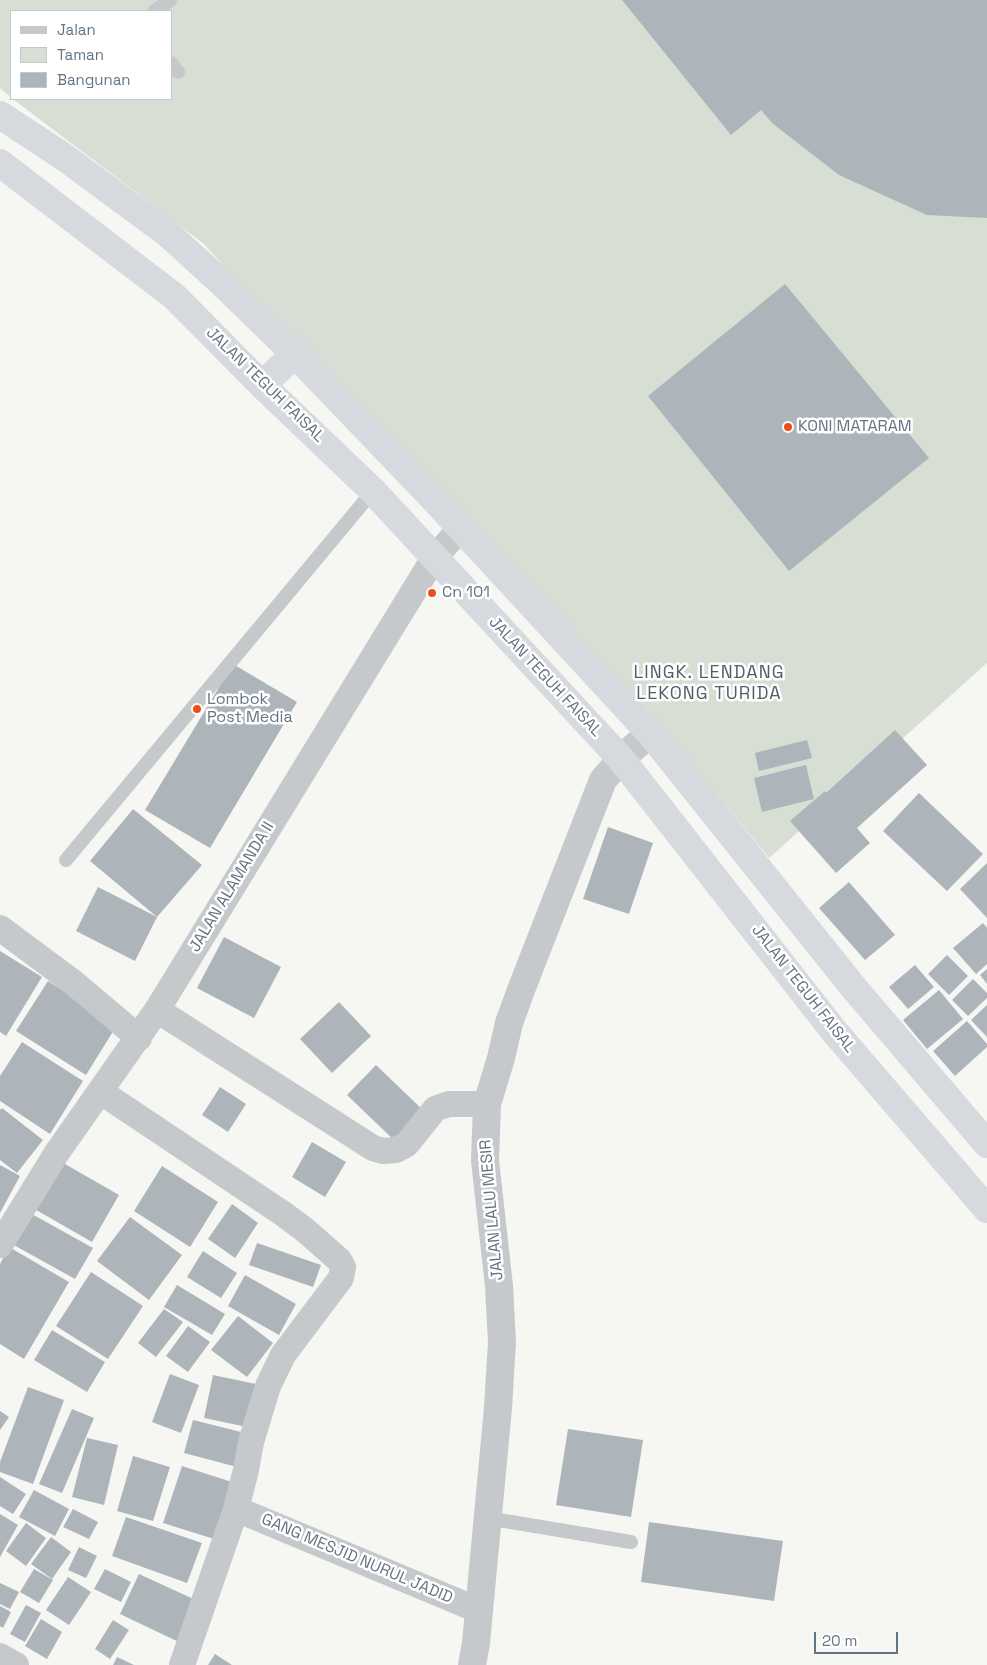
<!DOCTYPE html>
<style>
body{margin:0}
#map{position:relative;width:987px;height:1665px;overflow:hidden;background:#f6f6f2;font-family:"Space Grotesk",sans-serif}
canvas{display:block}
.legend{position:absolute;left:10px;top:10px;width:162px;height:90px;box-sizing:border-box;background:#fff;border:1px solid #c1c8ce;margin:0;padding:6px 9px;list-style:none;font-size:15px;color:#637585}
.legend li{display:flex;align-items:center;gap:10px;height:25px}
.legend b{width:25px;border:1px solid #c1c8ce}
.scale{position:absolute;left:814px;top:1632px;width:84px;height:22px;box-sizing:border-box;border:2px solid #637585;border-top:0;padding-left:6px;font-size:15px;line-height:18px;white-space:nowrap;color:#637585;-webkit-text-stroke:4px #fff;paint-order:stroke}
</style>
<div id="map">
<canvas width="987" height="1665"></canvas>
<ul class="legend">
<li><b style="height:6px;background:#c5c9cc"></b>Jalan</li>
<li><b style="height:14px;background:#d7ded3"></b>Taman</li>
<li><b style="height:14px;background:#adb5bb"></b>Bangunan</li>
</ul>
<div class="scale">20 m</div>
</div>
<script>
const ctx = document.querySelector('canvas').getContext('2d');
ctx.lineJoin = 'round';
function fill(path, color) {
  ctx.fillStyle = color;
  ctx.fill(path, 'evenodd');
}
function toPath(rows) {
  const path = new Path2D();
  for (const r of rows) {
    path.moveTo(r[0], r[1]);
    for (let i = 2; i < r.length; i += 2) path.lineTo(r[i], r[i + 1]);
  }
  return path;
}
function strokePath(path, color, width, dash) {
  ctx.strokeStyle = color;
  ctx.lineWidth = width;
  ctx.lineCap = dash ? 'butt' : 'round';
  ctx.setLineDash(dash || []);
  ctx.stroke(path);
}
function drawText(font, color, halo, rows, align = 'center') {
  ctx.font = font + ' "Space Grotesk",sans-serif';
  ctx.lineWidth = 5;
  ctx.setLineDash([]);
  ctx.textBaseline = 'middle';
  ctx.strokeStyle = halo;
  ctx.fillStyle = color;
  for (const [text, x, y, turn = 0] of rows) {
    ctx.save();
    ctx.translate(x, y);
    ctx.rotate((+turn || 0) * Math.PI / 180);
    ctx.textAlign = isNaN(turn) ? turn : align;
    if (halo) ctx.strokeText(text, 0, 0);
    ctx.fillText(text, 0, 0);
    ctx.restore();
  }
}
fill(toPath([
 [0,0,987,0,987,663,769,858,646,708,461,528,204,244,13,99,171,99,171,11,11,11,11,97,0,88]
]), '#d7ded3');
fill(toPath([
 [622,0,987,0,987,218,927,215,839,175,772,123,761,110,731,135],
 [785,284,929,458,789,571,648,396],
 [233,664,297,702,210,848,145,810],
 [895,730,927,765,857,828,870,843,836,873,790,821,825,791,826,793],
 [807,740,812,758,759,771,755,753],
 [806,765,814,799,762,812,754,778],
 [919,793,983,854,947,891,883,831],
 [133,809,202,865,157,917,90,861],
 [608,827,653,843,629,914,583,899],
 [987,863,987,918,960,889],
 [849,882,895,935,865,960,819,908],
 [98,887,157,917,135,961,76,931],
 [983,923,987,928,987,964,976,974,953,948],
 [224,937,281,967,254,1018,197,988],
 [0,951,42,977,6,1036,0,1032],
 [947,955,968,976,949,995,928,974],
 [915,965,934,987,908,1009,889,987],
 [987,969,987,984,980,975],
 [973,979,987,993,987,998,968,1016,952,1000],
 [48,981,117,1025,86,1075,16,1031],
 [939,990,963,1019,927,1049,903,1020],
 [339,1002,371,1036,332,1073,300,1039],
 [987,1005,987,1037,971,1020],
 [967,1021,987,1044,987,1047,955,1076,933,1051],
 [22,1042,83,1081,50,1134,0,1101,0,1076],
 [376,1065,426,1113,397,1143,347,1095],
 [220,1087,246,1104,228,1132,202,1115],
 [2,1108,43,1140,17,1173,0,1160,0,1110],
 [312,1142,346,1162,325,1197,292,1177],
 [58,1160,119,1195,92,1242,31,1207],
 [0,1165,20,1176,0,1213],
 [162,1166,218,1202,190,1247,134,1211],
 [232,1204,258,1223,235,1258,208,1239],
 [30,1213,93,1248,75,1279,12,1244],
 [130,1217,182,1255,149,1300,97,1261],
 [257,1243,321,1265,313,1287,249,1265],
 [9,1247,69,1282,24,1359,0,1344,0,1264],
 [203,1251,237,1273,221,1298,187,1277],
 [91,1272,143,1306,108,1359,56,1326],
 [245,1275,296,1304,279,1335,228,1306],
 [177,1285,225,1314,212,1335,164,1307],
 [164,1309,183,1322,156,1357,138,1343],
 [238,1316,273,1343,247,1377,211,1350],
 [188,1326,210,1342,188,1372,166,1356],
 [52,1330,105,1362,87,1392,34,1360],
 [170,1374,199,1385,181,1433,152,1422],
 [213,1375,256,1384,247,1427,204,1418],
 [28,1387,64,1400,33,1484,0,1472,0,1462],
 [72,1409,94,1418,62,1493,39,1484],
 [0,1411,9,1417,0,1430],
 [193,1420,245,1433,237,1467,184,1453],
 [568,1429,643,1440,631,1517,556,1505],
 [87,1438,118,1445,104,1505,72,1497],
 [133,1456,170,1467,153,1521,117,1511],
 [182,1466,232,1482,214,1539,163,1523],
 [0,1477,26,1494,13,1514,0,1506],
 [34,1490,69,1509,55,1536,19,1517],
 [73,1509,98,1522,89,1539,63,1527],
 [0,1514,18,1525,0,1557],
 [126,1517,202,1543,187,1583,112,1556],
 [649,1522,783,1541,774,1601,641,1582],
 [26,1523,46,1538,26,1566,6,1551],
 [51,1537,71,1552,52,1579,31,1564],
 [79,1547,97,1556,86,1578,68,1570],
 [34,1569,53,1580,39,1603,20,1592],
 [105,1569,131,1582,121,1602,94,1589],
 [139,1574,200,1602,181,1643,120,1614],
 [68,1577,91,1592,69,1625,46,1610],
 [0,1583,19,1592,10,1609,0,1604],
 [26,1605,41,1613,25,1642,10,1634],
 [0,1606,11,1612,3,1628,0,1626],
 [41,1619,62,1632,47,1659,25,1646],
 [113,1620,129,1630,110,1659,95,1649],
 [215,1654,232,1665,208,1665],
 [117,1657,134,1665,113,1665]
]), '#adb5bb');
strokePath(toPath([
 [155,11,170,0],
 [171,63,178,72],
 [66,860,373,491],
 [487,1518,631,1542]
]), '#c5c9cc', 14);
strokePath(toPath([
 [0,928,74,983,139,1038],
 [157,1010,373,1148,383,1151,396,1150,407,1144,435,1109,440,1107,449,1104,487,1104],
 [101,1092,282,1213,305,1230,339,1260,343,1267,341,1278,283,1355,268,1386,251,1442,246,1470,236,1509,182,1665],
 [0,1245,56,1154,157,1010,434,558,461,528],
 [236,1509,478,1610],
 [0,1656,16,1665]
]), '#c5c9cc', 26);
strokePath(toPath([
 [472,1665,476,1643,498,1408,502,1342,499,1286,485,1161,487,1104,501,1058,509,1023,521,990,603,780,621,759,650,733]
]), '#c5c9cc', 28);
strokePath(toPath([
 [0,115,64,157,167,233,222,283,295,354,435,500,650,733,854,988,987,1144],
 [0,163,175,297,262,385,373,491,621,759,834,1031,987,1209],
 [262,385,295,354]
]), '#d6dadf', 28);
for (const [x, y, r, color] of [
 [788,427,5,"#ec4e1c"],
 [432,593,5,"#ec4e1c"],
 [197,709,5,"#ec4e1c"]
]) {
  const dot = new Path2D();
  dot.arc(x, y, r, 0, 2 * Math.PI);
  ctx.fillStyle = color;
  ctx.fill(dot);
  strokePath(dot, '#fff', 2);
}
drawText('16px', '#637585', '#fff', [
 ["JALAN TEGUH FAISAL",265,385,44],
 ["JALAN TEGUH FAISAL",545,677,47],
 ["JALAN ALAMANDA II",232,887,-59],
 ["JALAN TEGUH FAISAL",803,989,52],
 ["JALAN LALU MESIR",492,1210,-95],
 ["GANG MESJID NURUL JADID",357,1559,23]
]);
drawText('16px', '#637585', '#fff', [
 ["KONI MATARAM",798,427],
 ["Cn 101",442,593],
 ["Lombok",207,700],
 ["Post Media",207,718]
], 'left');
ctx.letterSpacing = '1px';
drawText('18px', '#515f69', '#fff', [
 ["LINGK. LENDANG",709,673],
 ["LEKONG TURIDA",709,694]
]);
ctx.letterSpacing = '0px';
</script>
